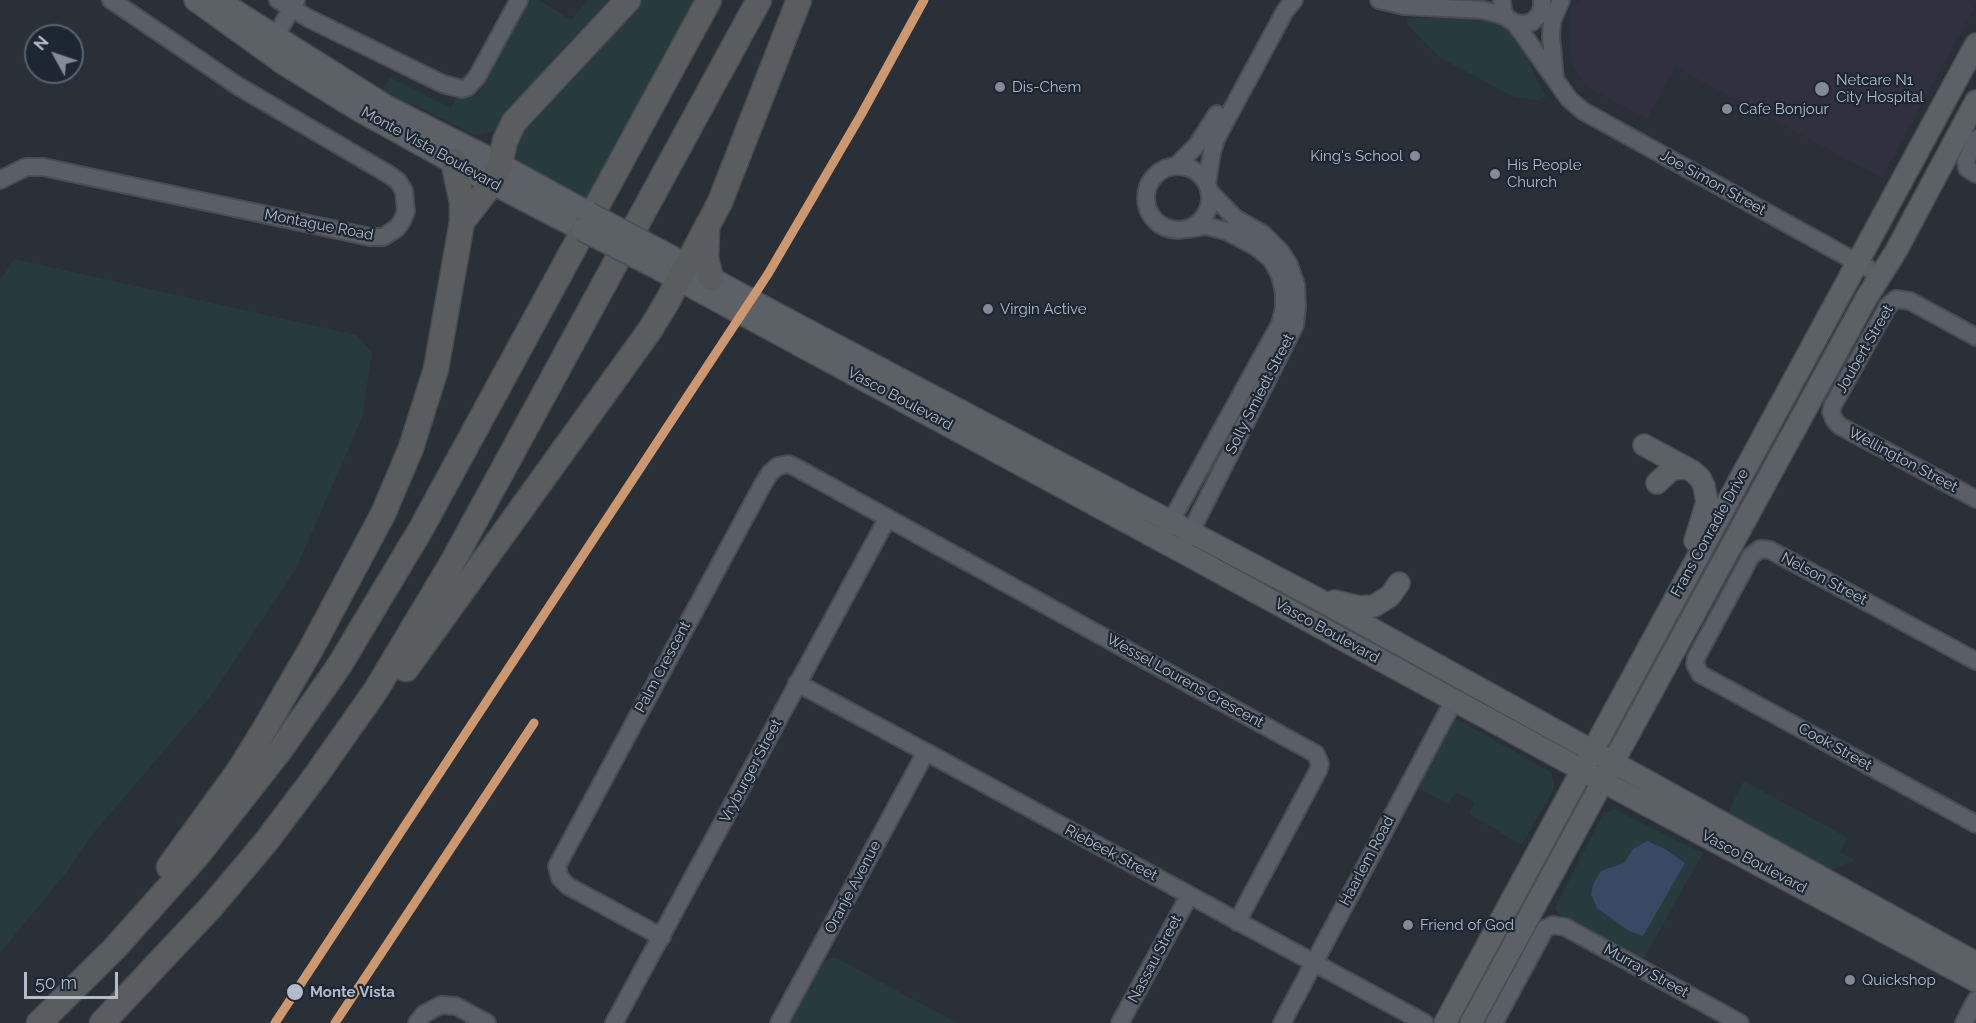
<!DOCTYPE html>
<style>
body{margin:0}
#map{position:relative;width:1976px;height:1023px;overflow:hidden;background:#2a3038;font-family:Raleway,sans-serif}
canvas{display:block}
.north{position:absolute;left:24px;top:24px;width:60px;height:60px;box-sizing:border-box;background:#1d2633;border:2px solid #59626f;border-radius:50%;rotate:310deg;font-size:16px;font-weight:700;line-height:24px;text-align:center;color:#b4bcc9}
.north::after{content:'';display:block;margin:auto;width:21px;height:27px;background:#848b96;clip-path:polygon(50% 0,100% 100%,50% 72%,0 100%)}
.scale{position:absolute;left:24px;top:972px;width:94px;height:27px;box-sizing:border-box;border:3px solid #b4bcc9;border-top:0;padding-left:8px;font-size:18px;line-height:21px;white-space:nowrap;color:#b4bcc9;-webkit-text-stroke:4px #1d2633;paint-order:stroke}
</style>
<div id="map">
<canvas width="1976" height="1023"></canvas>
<div class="north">N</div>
<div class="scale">50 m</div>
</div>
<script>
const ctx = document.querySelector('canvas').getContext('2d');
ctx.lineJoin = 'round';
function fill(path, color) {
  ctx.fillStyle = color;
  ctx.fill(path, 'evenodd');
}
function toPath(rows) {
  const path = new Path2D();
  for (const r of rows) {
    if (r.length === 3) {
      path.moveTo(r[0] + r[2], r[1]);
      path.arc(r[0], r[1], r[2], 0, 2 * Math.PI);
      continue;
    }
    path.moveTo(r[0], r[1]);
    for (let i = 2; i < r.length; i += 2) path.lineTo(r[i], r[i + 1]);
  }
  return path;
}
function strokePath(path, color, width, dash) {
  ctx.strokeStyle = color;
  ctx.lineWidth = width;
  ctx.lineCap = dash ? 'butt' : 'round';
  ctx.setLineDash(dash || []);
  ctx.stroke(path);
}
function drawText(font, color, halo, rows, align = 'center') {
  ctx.font = font + ' Raleway,sans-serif';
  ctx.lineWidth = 4.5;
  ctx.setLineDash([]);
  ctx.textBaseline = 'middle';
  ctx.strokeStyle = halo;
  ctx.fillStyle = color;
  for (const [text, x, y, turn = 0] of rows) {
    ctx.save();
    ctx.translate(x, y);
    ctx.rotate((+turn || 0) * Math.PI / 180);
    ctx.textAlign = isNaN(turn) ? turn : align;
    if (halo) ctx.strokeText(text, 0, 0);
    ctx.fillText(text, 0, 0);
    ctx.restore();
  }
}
fill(toPath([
 [1579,0,1976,0,1976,4,1882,178,1675,67,1647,119,1586,86,1573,65,1569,46,1570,10]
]), '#31303e');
fill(toPath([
 [529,0,539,0,571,20,588,0,619,0,497,129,485,134,474,135,417,106,389,99,380,94,390,77,451,108,456,97,476,96,484,85],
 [637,0,695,0,586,199,510,158,514,135],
 [1476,16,1503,23,1512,30,1528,55,1534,74,1546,97,1544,98,1535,100,1512,96,1439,57,1407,24,1407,18,1456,18],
 [14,259,356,335,372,352,362,418,295,571,211,696,92,835,66,873,0,953,0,280],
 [1451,716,1551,772,1555,787,1522,845,1469,814,1475,802,1456,792,1448,804,1411,784],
 [1744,781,1848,838,1840,852,1855,860,1828,871,1732,816,1728,812],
 [1614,809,1703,853,1642,962,1565,921,1555,908,1603,814],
 [835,957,957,1023,787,1023,820,962]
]), '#273a3e');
fill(toPath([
 [1647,841,1665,849,1685,863,1643,936,1629,931,1597,908,1591,894,1594,882,1601,871,1624,863,1633,849]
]), '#384963');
const minor = toPath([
 [278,0,308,18,443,84,462,89,468,87,477,77,519,0],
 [1379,0,1404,6,1483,10,1505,16],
 [1502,0,1503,11,1507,18,1515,23,1524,24,1532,22,1538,16,1542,9,1542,0],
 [1515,23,1569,99,1583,111,1880,275],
 [276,47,275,37,296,1],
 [1555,78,1551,36,1552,21,1561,0],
 [1976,139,1966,161,1967,168,1976,174],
 [1177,165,1197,145,1217,114],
 [1178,198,32],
 [0,180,26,167,43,167,370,237,383,237,397,228,402,221,406,211,404,191,398,181,388,174,238,86,111,0],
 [1207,183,1212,152,1216,139,1285,11,1294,0],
 [1976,337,1910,301,1896,299,1888,306,1833,405,1831,412,1835,421,1840,426,1976,499],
 [1165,532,1280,324,1284,308,1284,293,1280,275,1271,259,1256,247,1226,231,1206,226,1188,229],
 [1186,541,1295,325,1297,306,1296,285,1289,265,1281,252,1263,234,1235,218,1210,192],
 [1976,661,1770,550,1760,549,1751,556,1696,658,1695,664,1700,674,1976,824],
 [797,683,926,752,1425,1023],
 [662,937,568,886,560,878,557,866,763,484,770,473,778,466,788,464,795,467,1316,754,1320,764,1318,771,1237,922],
 [417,1023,424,1014,441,1005,456,1006,487,1023],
 [614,1023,887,519],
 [779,1023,926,752],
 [1120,1023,1189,896],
 [1282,1023,1454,700],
 [1494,1023,1545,929,1553,925,1565,927,1740,1023],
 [1964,1023,1976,1000]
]);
const major = toPath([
 [195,0,284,64,360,111,474,174,582,230],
 [218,0,386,106,483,155,589,213],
 [663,252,792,322,1316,598,1976,963],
 [655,267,1197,560,1617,789,1976,981],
 [1644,445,1692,471,1700,478,1704,486,1707,502,1695,541],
 [1657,483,1672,469,1686,468],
 [1334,601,1359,607,1374,606,1390,596,1399,583],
 [1445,1023,1976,44],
 [1471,1023,1867,297,1896,251,1976,101]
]);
const highway = toPath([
 [462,222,492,183,500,164,505,141,514,122,628,0],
 [707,229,706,258,711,278],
 [406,669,650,330,667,302,720,202,799,0],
 [169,867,238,772,264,730,311,649,383,514,411,448,436,369,462,222,462,202,453,161],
 [39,1023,114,949,197,856,281,749,339,666,421,529,709,0],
 [102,1023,211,907,265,843,317,774,376,690,452,563,759,0]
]);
strokePath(minor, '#484c53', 20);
strokePath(major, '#484c55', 24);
strokePath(highway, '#474c53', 27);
strokePath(minor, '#5a5e66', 16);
strokePath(major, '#5c6168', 21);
strokePath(highway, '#5a5d60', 24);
strokePath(toPath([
 [335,1023,534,723]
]), '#595d64', 4, [6, 6]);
const majorBridge = toPath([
 [589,213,663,252],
 [582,230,655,267]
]);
strokePath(majorBridge, '#484c55', 24, []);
strokePath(majorBridge, '#5c6168', 21);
strokePath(toPath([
 [275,1023,768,274,861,115,924,0],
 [335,1023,534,723]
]), '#cd976f', 9);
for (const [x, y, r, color] of [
 [1000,87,6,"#848b96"],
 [1822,89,8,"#848b96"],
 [1727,109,6,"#848b96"],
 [1415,156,6,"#848b96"],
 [1495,174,6,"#848b96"],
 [988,309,6,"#848b96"],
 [1408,925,6,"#848b96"],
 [1850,980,6,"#848b96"],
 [295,992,9,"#b4bcc9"]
]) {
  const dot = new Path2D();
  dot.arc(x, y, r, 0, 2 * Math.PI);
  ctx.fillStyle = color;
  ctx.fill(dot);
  strokePath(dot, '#1d2633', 2);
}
drawText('15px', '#b4bcc9', '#1d2633', [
 ["Netcare N1",1836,80],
 ["City Hospital",1836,97],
 ["Dis-Chem",1012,87],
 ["Cafe Bonjour",1739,109],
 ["King's School",1403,156,"right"],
 ["His People",1507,165],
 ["Church",1507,182],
 ["Virgin Active",1000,309],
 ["Friend of God",1420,925],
 ["Quickshop",1862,980]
], 'left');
drawText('15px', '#b4bcc9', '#1d2633', [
 ["Monte Vista Boulevard",431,149,29],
 ["Joe Simon Street",1713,183,29],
 ["Montague Road",319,225,11],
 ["Joubert Street",1865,349,-60],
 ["Solly Smiedt Street",1260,394,-63],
 ["Vasco Boulevard",900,399,28],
 ["Wellington Street",1903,460,28],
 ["Frans Conradie Drive",1710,533,-61],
 ["Nelson Street",1824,579,28],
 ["Vasco Boulevard",1327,631,29],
 ["Palm Crescent",663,667,-62],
 ["Wessel Lourens Crescent",1185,681,29],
 ["Cook Street",1835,747,29],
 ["Vryburger Street",751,771,-62],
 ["Riebeek Street",1111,853,28],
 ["Haarlem Road",1367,861,-62],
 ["Vasco Boulevard",1754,862,28],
 ["Oranje Avenue",853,887,-62],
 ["Nassau Street",1155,959,-62],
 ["Murray Street",1646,971,29]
]);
drawText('bold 15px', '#b4bcc9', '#1d2633', [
 ["Monte Vista",310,992]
], 'left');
</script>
